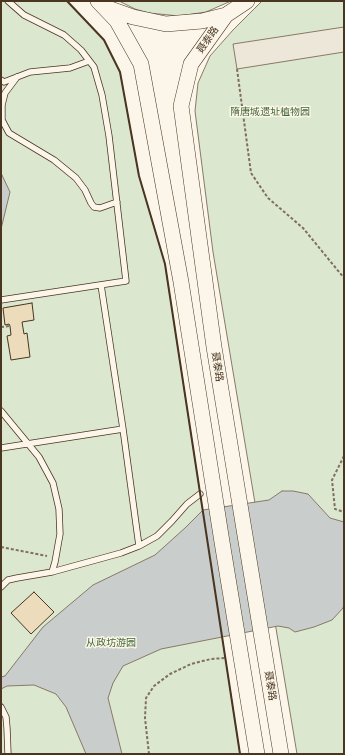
<!DOCTYPE html>
<meta charset="utf-8">
<style>
body{margin:0}
#map{position:relative;width:345px;height:755px;overflow:hidden;background:#fbf6e9;font-family:Arial,sans-serif}
canvas{display:block}
.frame{position:absolute;inset:0;border:2px solid #4a3520;pointer-events:none}
</style>
<div id="map">
<canvas width="345" height="755"></canvas>
<div class="frame"></div>
</div>
<script>
const ctx = document.querySelector('canvas').getContext('2d');
ctx.lineJoin = 'round';
function fill(path, color) {
  ctx.fillStyle = color;
  ctx.fill(path, 'evenodd');
}
function toPath(rows) {
  const path = new Path2D();
  for (const r of rows) {
    path.moveTo(r[0], r[1]);
    for (let i = 2; i < r.length; i += 2) path.lineTo(r[i], r[i + 1]);
  }
  return path;
}
function strokePath(path, color, width, dash) {
  ctx.strokeStyle = color;
  ctx.lineWidth = width;
  ctx.lineCap = dash ? 'butt' : 'round';
  ctx.setLineDash(dash || []);
  ctx.stroke(path);
}
function drawText(font, color, halo, rows, align = 'center') {
  ctx.font = font + ' Arial,"Noto Sans SC",sans-serif';
  ctx.lineWidth = 3;
  ctx.setLineDash([]);
  ctx.textBaseline = 'middle';
  ctx.strokeStyle = halo;
  ctx.fillStyle = color;
  for (const [text, x, y, turn = 0] of rows) {
    ctx.save();
    ctx.translate(x, y);
    ctx.rotate((+turn || 0) * Math.PI / 180);
    ctx.textAlign = isNaN(turn) ? turn : align;
    if (halo) ctx.strokeText(text, 0, 0);
    ctx.fillText(text, 0, 0);
    ctx.restore();
  }
}
const green = toPath([
 [1,1,67,1,104,40,120,72,139,176,165,264,240,754,1,754,1,1],
 [119,1,231,1,206,12,179,16,149,13,135,9,119,1],
 [262,1,344,1,344,754,297,754,213,252,195,111,198,83,210,56,233,30,262,1]
]);
fill(green, '#dce7d0');
strokePath(green, '#887966', 1);
const parking = toPath([
 [344,27,344,52,237,69,233,44,344,27]
]);
fill(parking, '#ede7d9');
strokePath(parking, '#887966', 1);
const water = toPath([
 [1,173,10,192,1,229,1,173],
 [282,491,293,491,308,494,330,518,344,522,344,604,343,608,332,620,314,627,295,632,289,628,278,626,161,649,123,666,113,683,108,698,122,754,86,754,66,707,56,694,34,685,7,686,1,689,1,677,5,676,43,627,93,585,155,555,185,528,203,510,269,500,282,491]
]);
fill(water, '#c9cecd');
strokePath(water, '#887966', 1);
const building = toPath([
 [32,303,34,320,22,322,24,334,27,333,30,357,11,360,7,336,11,335,10,326,9,324,5,325,3,308,32,303],
 [34,592,54,612,31,634,11,613,34,592]
]);
fill(building, '#ecdcbc');
strokePath(building, '#4a3520', 1);
const lane = toPath([
 [17,77,5,93,2,105,2,120,9,133,54,160,76,178,85,190,91,203,94,207,100,208,117,202],
 [1,80,4,82,30,72,70,68,89,61],
 [1,300,126,281,109,136,102,95,94,67,81,50,64,35,24,15,8,1],
 [1,411,39,457,53,483,59,509,60,534,55,562,52,572],
 [123,429,139,546,157,536,172,521,187,504,200,494],
 [1,448,123,429,101,285],
 [1,587,8,580,17,578,52,572,121,553,139,546],
 [1,707,6,717,7,728,8,754]
]);
const secondary = toPath([
 [98,1,117,21,141,64,181,282,222,542,257,754],
 [247,1,226,15,191,64,181,106,214,347,281,754],
 [105,7,133,17,166,24,202,21,226,15]
]);
strokePath(lane, '#4a3520', 7);
strokePath(secondary, '#4a3520', 16);
strokePath(toPath([
 [237,69,251,173,268,198,303,228,344,278],
 [1,327,10,326],
 [344,456,332,480,335,509,344,512],
 [1,547,47,556],
 [149,754,145,718,146,698,154,686,170,674,191,664,211,659,225,658]
]), '#7f6f5c', 2, [3, 2]);
strokePath(lane, '#fbf6e9', 5.5);
strokePath(secondary, '#fbf6e9', 15);
strokePath(toPath([
 [67,1,104,40,120,72,139,176,165,264,240,754]
]), '#4a3520', 2);
drawText('10px', '#4a3520', '#fbf6e9', [
 ["聂泰路",208,40,-55],
 ["聂泰路",217,367,81],
 ["聂泰路",270,686,81]
]);
drawText('10px', '#436837', '#fbf6e9', [
 ["隋唐城遗址植物园",270,112],
 ["从政坊游园",111,643]
]);
</script>
